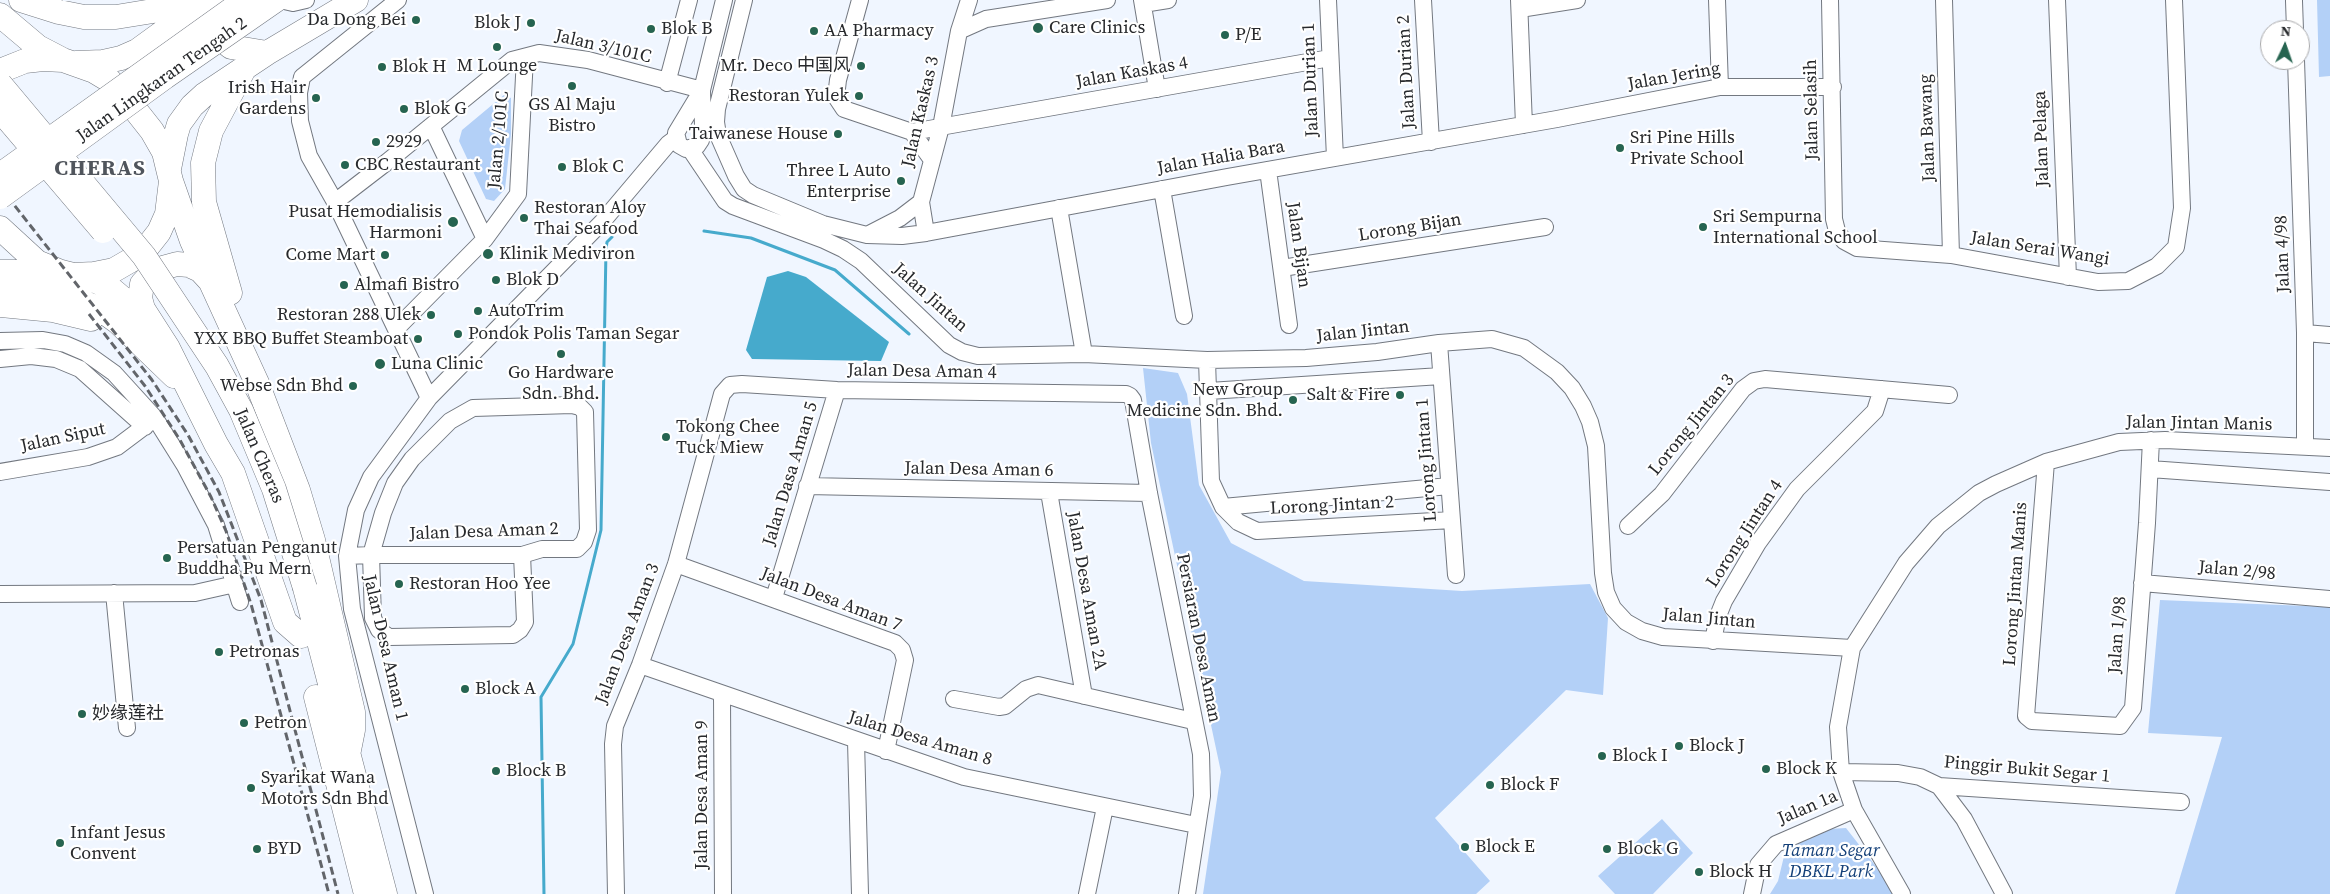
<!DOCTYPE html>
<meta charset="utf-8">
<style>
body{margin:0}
#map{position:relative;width:2330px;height:894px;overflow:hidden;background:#f0f6ff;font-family:"Source Serif 4",serif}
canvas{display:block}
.north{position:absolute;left:2260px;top:20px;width:50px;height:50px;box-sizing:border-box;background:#fff;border:1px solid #a9a9ab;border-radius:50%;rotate:3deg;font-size:14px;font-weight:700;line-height:20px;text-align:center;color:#27292c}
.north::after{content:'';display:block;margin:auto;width:18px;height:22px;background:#266450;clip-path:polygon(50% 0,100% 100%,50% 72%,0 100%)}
</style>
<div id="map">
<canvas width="2330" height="894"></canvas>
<div class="north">N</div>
</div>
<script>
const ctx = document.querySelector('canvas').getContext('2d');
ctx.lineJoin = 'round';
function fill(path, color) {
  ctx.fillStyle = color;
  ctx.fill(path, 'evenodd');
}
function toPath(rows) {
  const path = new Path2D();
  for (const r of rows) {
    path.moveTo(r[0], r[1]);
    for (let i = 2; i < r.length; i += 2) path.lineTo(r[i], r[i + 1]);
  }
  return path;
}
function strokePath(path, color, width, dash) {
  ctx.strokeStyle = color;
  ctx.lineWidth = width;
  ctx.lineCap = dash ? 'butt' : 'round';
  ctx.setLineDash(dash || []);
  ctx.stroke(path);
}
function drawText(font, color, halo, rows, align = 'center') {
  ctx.font = font + ' "Source Serif 4","Noto Sans SC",serif';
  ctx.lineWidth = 4.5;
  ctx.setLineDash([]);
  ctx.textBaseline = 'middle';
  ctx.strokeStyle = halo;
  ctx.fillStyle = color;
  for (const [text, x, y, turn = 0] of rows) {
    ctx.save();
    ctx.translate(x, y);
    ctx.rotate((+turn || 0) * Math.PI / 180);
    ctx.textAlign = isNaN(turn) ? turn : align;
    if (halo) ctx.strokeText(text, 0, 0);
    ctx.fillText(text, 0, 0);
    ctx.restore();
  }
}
fill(toPath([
 [2317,0,2330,0,2330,76,2319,77],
 [504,95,511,98,511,134,505,189,494,201,486,199,459,141,462,130],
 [1143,368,1178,373,1187,394,1199,485,1231,543,1304,581,1462,591,1590,584,1608,618,1603,695,1566,690,1435,818,1490,881,1476,894,1203,894,1221,772,1151,443],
 [2160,600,2330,607,2330,894,2175,894,2222,737,2148,733],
 [1662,819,1693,853,1653,894,1615,894,1598,876],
 [1846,828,1892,887,1895,894,1770,894,1778,881,1786,848,1828,829]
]), '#b3d0f7');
fill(toPath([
 [788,271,806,277,889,342,881,361,752,359,746,350,767,277]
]), '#46aacc');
strokePath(toPath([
 [704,231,751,238,835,270,909,334],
 [544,894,541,697,573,644,601,530,606,249,607,242,612,237]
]), '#46aacc', 3);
const minor = toPath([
 [280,0,293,3,306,0],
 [398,0,302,77,299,93,300,121,309,156,335,202,429,398],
 [744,0,717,109,716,122,718,135,736,176,744,189,753,195,823,224,867,235,902,236,926,233,1227,177,1557,119,1720,87,1833,87],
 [860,0,838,80,836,97,844,109,912,132,1330,58],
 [1142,0,1157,89],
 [1328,0,1335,158],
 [1423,0,1431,142],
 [1519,0,1524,125],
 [1717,0,1720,87],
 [1830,0,1834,219,1837,231,1844,241,1857,248,1951,255,2098,282,2128,281,2157,266,2176,247,2182,208,2174,0],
 [1944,0,1951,255],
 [2057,0,2068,277],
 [2294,1,2295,30],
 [1143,4,1168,0],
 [1520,9,1577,0],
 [959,31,986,19,1107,0],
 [2296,60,2305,333,2305,446],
 [667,83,689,0],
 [702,90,676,133,679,145,686,149,697,146,701,140,703,126,702,90,724,0],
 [431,126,485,239],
 [912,132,932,160],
 [690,149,725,201,733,206,824,240,843,249,861,261,949,345,962,352,978,356,1084,354,1207,360,1306,358,1377,352,1439,343,1492,339,1524,348,1557,372,1572,388,1583,406,1590,422,1596,446,1603,573,1606,592,1613,608,1626,622,1642,631,1663,637,1852,648],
 [1268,170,1289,325],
 [1162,189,1184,316],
 [335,202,387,162,512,60,539,53,588,60,702,90],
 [1059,208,1084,354],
 [926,233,921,202,941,127,959,31,969,0],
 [869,234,900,218,921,202],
 [1282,268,1545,227],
 [396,329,485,239,518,194,525,57],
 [2305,333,2330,335],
 [0,341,43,340,65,344,86,353,114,373,155,418,185,466,216,525,240,602],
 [1439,343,1456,575],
 [0,359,31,356,56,359,80,369,145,427],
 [1207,360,1211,481,1223,507,1238,522,1257,531,1452,520],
 [1209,391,1441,376],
 [2046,462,2026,716,2032,721,2120,726,2133,708,2147,523,2151,440],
 [2150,469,2330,482],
 [0,472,88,457,117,447,153,420],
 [807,486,1149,493],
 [1049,492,1084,696],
 [1223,507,1449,486],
 [1628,526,1662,494,1743,389,1754,381,1765,379,1949,395],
 [347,556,371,555,522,555,542,549,577,549,584,542,588,530,585,412,580,407,572,405,473,408,450,421,412,459,395,483,383,513,371,555,373,618,379,630,389,637,513,635,520,630,525,622,522,555],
 [676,564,895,643,902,650,905,660,886,751],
 [2142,583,2330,599],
 [114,593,127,728],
 [0,594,195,593,235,584],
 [774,598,837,390],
 [1713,641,1718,616,1724,601,1758,543,1797,489,1875,411,1882,389],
 [640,665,964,777,1196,825],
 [722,695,723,894],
 [954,699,999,707,1005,706,1026,689,1038,685,1193,721],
 [856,741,860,894],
 [1841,772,1898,773,1920,777,1939,786,2181,802],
 [1939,786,1964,819,2004,894],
 [425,894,352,609,347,556,356,510,371,477,429,398,603,221,668,144,676,138],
 [616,894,613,744,615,726,640,665,676,564,722,394,730,385,742,384,837,390,1126,394,1130,396,1133,400,1149,493,1201,754,1202,796,1187,894],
 [1087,894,1105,807],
 [1752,894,1758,865,1776,844,1854,810],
 [1902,894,1854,810,1841,772,1838,727,1852,648,1906,563,1938,526,1979,493,1996,484,2046,462,2119,442,2165,440,2330,448]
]);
const highway = toPath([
 [21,0,59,12,84,17,116,17,178,7,201,0],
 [221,0,214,17,216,35,231,47,267,53],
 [0,15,38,47,61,59],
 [76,63,103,62,121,58,137,51,199,6],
 [0,71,25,61,43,59,63,60,94,71,109,80,126,98,152,131,164,152,171,181,167,214,159,232,148,246,133,259,114,270,94,274,73,275,61,272,37,262,0,228],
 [169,169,176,134,179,124,192,106,204,95,267,53,356,0],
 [171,181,192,241,257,383,298,490,313,540,353,712,353,730,348,755],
 [0,272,54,272],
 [80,277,98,282,110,288,148,320],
 [211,282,200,270,189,265,177,264,155,270,142,284,140,298,143,309,168,348,216,444,233,473,285,622,301,636],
 [0,289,25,289,51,292,72,298,100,309,118,322,174,376],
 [230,293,204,202,203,163,211,131,244,69],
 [0,305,53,310,91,319],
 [305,588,385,894],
 [316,697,366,894]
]);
strokePath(minor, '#737880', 18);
strokePath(highway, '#737880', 25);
strokePath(minor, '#fff', 16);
strokePath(highway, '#fff', 24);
strokePath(toPath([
 [0,187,152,380,188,435,219,492,261,600,338,894],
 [89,314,145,386,180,440,211,497,226,531,251,604,329,894]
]), '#62656a', 3, [8, 4]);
const highwayBridge = toPath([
 [0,84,144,256,217,366,241,410,274,489,305,588],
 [0,110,103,231],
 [0,175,245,0],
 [0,197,165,77,276,0]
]);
strokePath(highwayBridge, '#737880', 25, []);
strokePath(highwayBridge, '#fff', 24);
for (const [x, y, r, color] of [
 [416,20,5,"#266450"],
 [531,23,5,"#266450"],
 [1038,28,6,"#266450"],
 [651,29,5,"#266450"],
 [814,31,5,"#266450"],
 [1225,35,5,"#266450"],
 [497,47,5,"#266450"],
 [861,66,5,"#266450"],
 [382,67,5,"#266450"],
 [572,86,5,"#266450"],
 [859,96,5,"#266450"],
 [316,98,5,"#266450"],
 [404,109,5,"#266450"],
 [838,134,5,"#266450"],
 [376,142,5,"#266450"],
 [1620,148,5,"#266450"],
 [345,165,5,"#266450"],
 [562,167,5,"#266450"],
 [901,181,5,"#266450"],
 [524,218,5,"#266450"],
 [453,222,6,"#266450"],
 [1703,227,5,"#266450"],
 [488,254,6,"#266450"],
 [385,255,5,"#266450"],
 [496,280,5,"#266450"],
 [344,285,5,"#266450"],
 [478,311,5,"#266450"],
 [431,315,5,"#266450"],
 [458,334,5,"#266450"],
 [418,339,5,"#266450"],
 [561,354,5,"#266450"],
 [380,364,6,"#266450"],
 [353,386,5,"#266450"],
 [1400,395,5,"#266450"],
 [1293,400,5,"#266450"],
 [666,437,5,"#266450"],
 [167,558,5,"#266450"],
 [399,584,5,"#266450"],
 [219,652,5,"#266450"],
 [465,689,5,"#266450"],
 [82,714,5,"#266450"],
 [244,723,5,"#266450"],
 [1679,746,5,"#266450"],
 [1602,756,5,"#266450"],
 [1766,769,5,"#266450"],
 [496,771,5,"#266450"],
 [1490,785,5,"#266450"],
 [251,788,5,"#266450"],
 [60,843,5,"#266450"],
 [1465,847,5,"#266450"],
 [257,849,5,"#266450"],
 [1607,849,5,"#266450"],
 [1699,872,5,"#266450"]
]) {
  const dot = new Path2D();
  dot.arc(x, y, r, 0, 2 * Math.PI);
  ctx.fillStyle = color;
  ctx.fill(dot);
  strokePath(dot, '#fff', 2);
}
drawText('18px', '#27292c', '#fff', [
 ["Da Dong Bei",406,20,"right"],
 ["Blok J",521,23,"right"],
 ["Care Clinics",1049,28],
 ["Blok B",661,29],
 ["AA Pharmacy",824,31],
 ["P/E",1235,35],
 ["M Lounge",497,66,"center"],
 ["Mr. Deco 中国风",851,66,"right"],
 ["Blok H",392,67],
 ["Irish Hair",306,88,"right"],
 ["Gardens",306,109,"right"],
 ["Restoran Yulek",849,96,"right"],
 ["GS Al Maju",572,105,"center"],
 ["Bistro",572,126,"center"],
 ["Blok G",414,109],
 ["Taiwanese House",828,134,"right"],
 ["Sri Pine Hills",1630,138],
 ["Private School",1630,159],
 ["2929",386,142],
 ["CBC Restaurant",355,165],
 ["Blok C",572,167],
 ["Three L Auto",891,171,"right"],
 ["Enterprise",891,192,"right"],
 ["Restoran Aloy",534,208],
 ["Thai Seafood",534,229],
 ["Pusat Hemodialisis",442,212,"right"],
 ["Harmoni",442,233,"right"],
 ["Sri Sempurna",1713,217],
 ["International School",1713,238],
 ["Klinik Mediviron",499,254],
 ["Come Mart",375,255,"right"],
 ["Blok D",506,280],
 ["Almafi Bistro",354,285],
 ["AutoTrim",488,311],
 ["Restoran 288 Ulek",421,315,"right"],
 ["Pondok Polis Taman Segar",468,334],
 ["YXX BBQ Buffet Steamboat",408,339,"right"],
 ["Luna Clinic",391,364],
 ["Go Hardware",561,373,"center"],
 ["Sdn. Bhd.",561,394,"center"],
 ["Webse Sdn Bhd",343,386,"right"],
 ["New Group",1283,390,"right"],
 ["Medicine Sdn. Bhd.",1283,411,"right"],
 ["Salt & Fire",1390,395,"right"],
 ["Tokong Chee",676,427],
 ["Tuck Miew",676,448],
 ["Persatuan Penganut",177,548],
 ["Buddha Pu Mern",177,569],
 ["Restoran Hoo Yee",409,584],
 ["Petronas",229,652],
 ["Block A",475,689],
 ["妙缘莲社",92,714],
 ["Petron",254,723],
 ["Block J",1689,746],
 ["Block I",1612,756],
 ["Block K",1776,769],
 ["Block B",506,771],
 ["Syarikat Wana",261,778],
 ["Motors Sdn Bhd",261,799],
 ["Block F",1500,785],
 ["Infant Jesus",70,833],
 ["Convent",70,854],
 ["Block E",1475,847],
 ["BYD",267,849],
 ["Block G",1617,849],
 ["Block H",1709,872]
], 'left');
drawText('18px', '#27292c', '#fff', [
 ["Jalan 3/101C",603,47,13],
 ["Jalan Durian 2",1407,72,-93],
 ["Jalan Kaskas 4",1132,73,-10],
 ["Jalan Jering",1674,77,-10],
 ["Jalan Lingkaran Tengah 2",162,80,-35],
 ["Jalan Durian 1",1311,80,-92],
 ["Jalan Selasih",1812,110,-91],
 ["Jalan Kaskas 3",921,112,-77],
 ["Jalan Bawang",1928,128,-92],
 ["Jalan Pelaga",2042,139,-92],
 ["Jalan 2/101C",499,140,-85],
 ["Jalan Halia Bara",1221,158,-10],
 ["Lorong Bijan",1410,228,-9],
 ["Jalan Bijan",1298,245,82],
 ["Jalan Serai Wangi",2040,249,9],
 ["Jalan 4/98",2283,254,-92],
 ["Jalan Jintan",930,298,42],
 ["Jalan Jintan",1363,332,-6],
 ["Jalan Desa Aman 4",922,372,1],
 ["Jalan Jintan Manis",2199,424,1],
 ["Lorong Jintan 3",1692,425,-51],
 ["Jalan Siput",63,438,-12],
 ["Jalan Cheras",259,456,67],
 ["Lorong Jintan 1",1427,460,-94],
 ["Jalan Desa Aman 6",979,470,1],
 ["Jalan Dasa Aman 5",791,474,-73],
 ["Lorong Jintan 2",1332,506,-3],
 ["Jalan Desa Aman 2",484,532,-2],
 ["Lorong Jintan 4",1745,534,-57],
 ["Jalan 2/98",2237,571,5],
 ["Lorong Jintan Manis",2016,584,-86],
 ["Jalan Desa Aman 2A",1086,591,80],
 ["Jalan Desa Aman 7",831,600,21],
 ["Jalan Jintan",1709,619,5],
 ["Jalan Desa Aman 3",628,634,-69],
 ["Jalan 1/98",2118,635,-86],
 ["Persiaran Desa Aman",1198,638,79],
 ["Jalan Desa Aman 1",385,648,77],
 ["Jalan Desa Aman 8",920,739,17],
 ["Pinggir Bukit Segar 1",2027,770,5],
 ["Jalan Desa Aman 9",702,795,-90],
 ["Jalan 1a",1808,808,-23]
]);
drawText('italic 18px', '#144079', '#fff', [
 ["Taman Segar",1831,851],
 ["DBKL Park",1831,872]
]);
ctx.letterSpacing = '1px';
drawText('bold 22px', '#50555c', '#fff', [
 ["CHERAS",100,169]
]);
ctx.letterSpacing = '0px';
</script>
